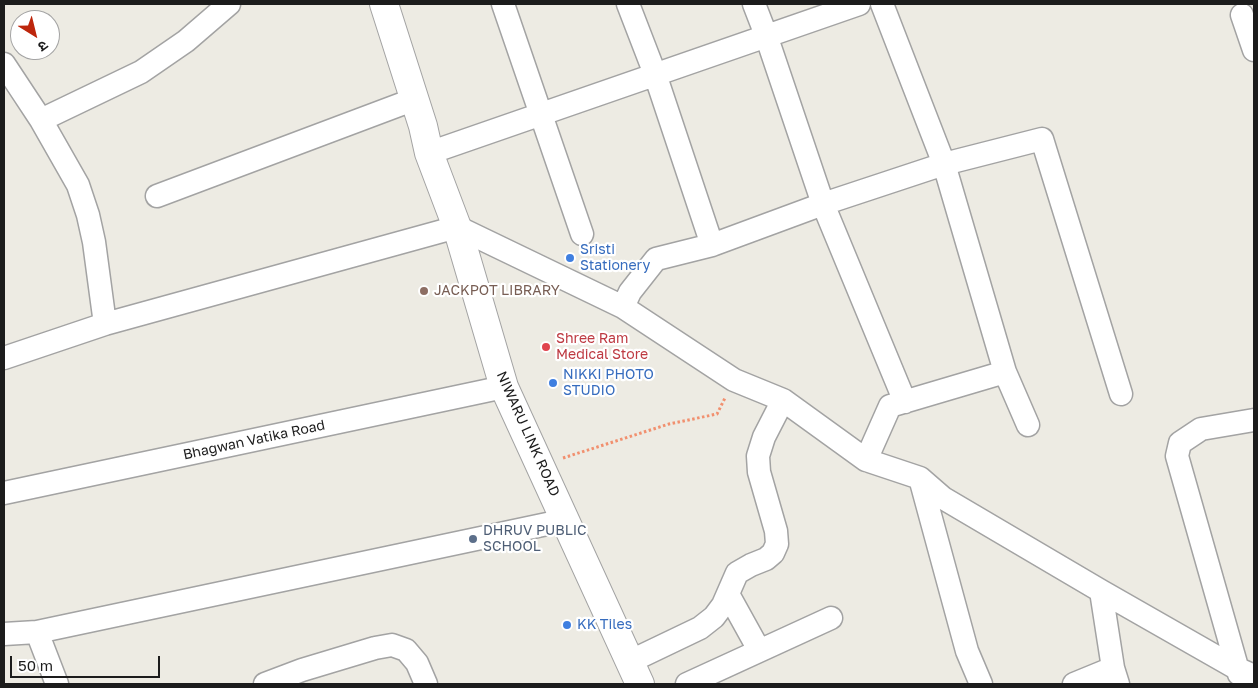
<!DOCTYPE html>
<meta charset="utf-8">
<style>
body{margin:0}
#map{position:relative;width:1258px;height:688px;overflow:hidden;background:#edebe3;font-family:"Golos Text","Noto Sans Devanagari",sans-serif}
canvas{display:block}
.frame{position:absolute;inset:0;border:5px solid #1c1c1c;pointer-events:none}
.north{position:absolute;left:10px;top:10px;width:50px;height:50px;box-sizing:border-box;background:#fff;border:1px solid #a4a4a4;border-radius:50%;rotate:144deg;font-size:14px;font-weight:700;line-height:20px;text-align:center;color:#1c1c1c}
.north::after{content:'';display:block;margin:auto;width:18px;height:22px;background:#bd260c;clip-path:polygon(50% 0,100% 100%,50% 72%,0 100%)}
.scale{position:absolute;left:10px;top:656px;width:150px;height:22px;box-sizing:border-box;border:2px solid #1c1c1c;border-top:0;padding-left:6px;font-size:15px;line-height:18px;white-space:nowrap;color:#1c1c1c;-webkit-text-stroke:4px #fff;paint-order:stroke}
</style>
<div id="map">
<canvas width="1258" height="688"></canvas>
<div class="frame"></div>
<div class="north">उ</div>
<div class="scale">50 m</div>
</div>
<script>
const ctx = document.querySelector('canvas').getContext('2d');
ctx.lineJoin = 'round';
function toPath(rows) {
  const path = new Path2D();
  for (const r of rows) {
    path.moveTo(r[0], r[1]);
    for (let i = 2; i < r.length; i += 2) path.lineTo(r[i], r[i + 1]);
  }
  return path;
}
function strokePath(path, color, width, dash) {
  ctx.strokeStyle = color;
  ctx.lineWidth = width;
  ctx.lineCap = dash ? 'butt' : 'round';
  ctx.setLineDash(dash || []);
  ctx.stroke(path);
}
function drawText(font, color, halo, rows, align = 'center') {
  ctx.font = font + ' "Golos Text",sans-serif';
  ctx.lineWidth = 4.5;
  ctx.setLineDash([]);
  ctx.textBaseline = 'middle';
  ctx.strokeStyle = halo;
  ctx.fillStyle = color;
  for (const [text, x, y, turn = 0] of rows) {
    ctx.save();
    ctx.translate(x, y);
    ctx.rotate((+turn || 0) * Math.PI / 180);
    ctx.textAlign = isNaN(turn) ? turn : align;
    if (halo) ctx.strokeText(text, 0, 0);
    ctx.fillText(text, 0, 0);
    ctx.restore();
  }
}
const minor = toPath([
 [503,4,582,234],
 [628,4,655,74,712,245],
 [754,4,766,35,823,204,905,402],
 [882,4,944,164,1005,372,1028,425],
 [1242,15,1254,50],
 [4,64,41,120,78,185,88,215,94,242,105,324],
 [41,120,141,72,186,41,229,4],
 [429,153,859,4],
 [157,196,415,99],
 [623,307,630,292,656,259,712,245,823,204,944,164,1042,139,1121,394],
 [4,358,105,324,457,227,623,307,734,380,783,400,866,460,920,478,943,498,1101,591,1236,668,1254,676],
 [866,460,890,406,1005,372],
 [920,478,967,651,981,684],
 [4,493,504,387],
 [1101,591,1113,668,1118,684],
 [728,594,759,650],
 [37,632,57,684],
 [4,634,37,632,566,520],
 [629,662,700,628,714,617,723,605,737,573,751,565,766,559,773,553,777,544,776,531,759,472,758,456,764,437,783,400],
 [1239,674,1177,456,1180,443,1201,429,1254,420],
 [265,684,302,670,375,648,392,645,406,650,417,663,426,684],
 [687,684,831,618],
 [1074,684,1113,668]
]);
const tertiary = toPath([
 [384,4,423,126,429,153,457,227,504,387,640,684]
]);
strokePath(minor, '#a3a3a3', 25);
strokePath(tertiary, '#a3a3a3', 30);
strokePath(toPath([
 [563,458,669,424,717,414,725,398]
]), '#f1906f', 3, [2.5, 2.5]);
strokePath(minor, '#fff', 22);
strokePath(tertiary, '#fff', 28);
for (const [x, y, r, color] of [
 [570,258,5,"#3f7fe0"],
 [424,291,5,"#8d6e63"],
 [546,347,5,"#e0444e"],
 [553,383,5,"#3f7fe0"],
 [473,539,5,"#5c6f8a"],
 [567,625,5,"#3f7fe0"]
]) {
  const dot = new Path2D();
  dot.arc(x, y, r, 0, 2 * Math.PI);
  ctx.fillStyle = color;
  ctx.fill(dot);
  strokePath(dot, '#fff', 2);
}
drawText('14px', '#366cbe', '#fff', [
 ["Sristi",580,250],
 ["Stationery",580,266],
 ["NIKKI PHOTO",563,375],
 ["STUDIO",563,391],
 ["KK Tiles",577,625]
], 'left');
drawText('14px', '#785e54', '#fff', [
 ["JACKPOT LIBRARY",434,291]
], 'left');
drawText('14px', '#be3a42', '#fff', [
 ["Shree Ram",556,339],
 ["Medical Store",556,355]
], 'left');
drawText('14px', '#1c1c1c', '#fff', [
 ["NIWARU LINK ROAD",528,434,66],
 ["Bhagwan Vatika Road",254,440,-12]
]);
drawText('14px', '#4e5e75', '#fff', [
 ["DHRUV PUBLIC",483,531],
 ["SCHOOL",483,547]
], 'left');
</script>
